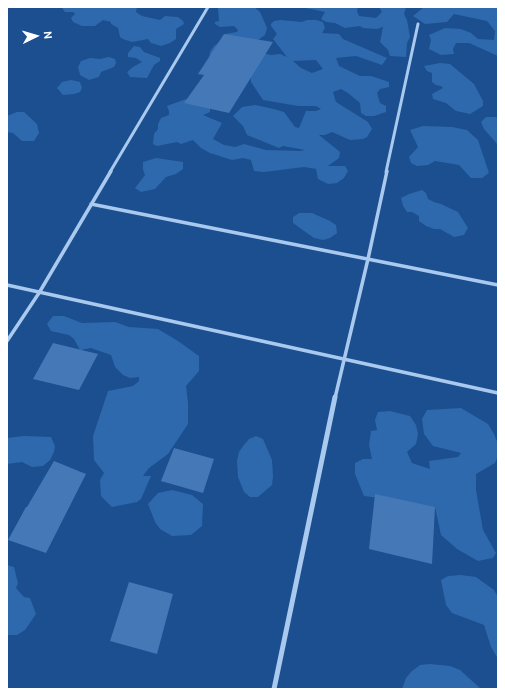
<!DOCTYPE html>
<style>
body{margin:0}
#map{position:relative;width:505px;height:696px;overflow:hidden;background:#1b4f8f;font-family:Cabin,sans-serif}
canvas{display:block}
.frame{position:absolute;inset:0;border:8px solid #fff;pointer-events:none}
.north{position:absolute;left:16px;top:16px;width:40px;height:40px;-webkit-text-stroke:3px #1b4f8f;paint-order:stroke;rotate:85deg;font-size:11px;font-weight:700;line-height:16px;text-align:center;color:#fff}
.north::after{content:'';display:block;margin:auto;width:14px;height:18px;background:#fff;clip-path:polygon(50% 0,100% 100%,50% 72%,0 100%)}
</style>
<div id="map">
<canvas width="505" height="696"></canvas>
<div class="frame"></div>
<div class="north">N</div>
</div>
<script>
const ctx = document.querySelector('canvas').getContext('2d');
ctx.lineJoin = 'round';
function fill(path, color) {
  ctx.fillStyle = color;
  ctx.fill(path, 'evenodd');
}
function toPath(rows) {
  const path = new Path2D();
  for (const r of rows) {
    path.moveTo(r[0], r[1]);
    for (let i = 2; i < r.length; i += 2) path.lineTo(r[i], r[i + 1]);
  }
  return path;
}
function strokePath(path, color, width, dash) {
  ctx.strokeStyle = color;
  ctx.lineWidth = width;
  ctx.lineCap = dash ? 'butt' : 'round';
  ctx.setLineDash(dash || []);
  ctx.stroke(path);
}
fill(toPath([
 [64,7,137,7,136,12,142,16,160,20,165,16,178,17,183,21,184,24,176,29,176,39,170,43,161,46,151,43,148,39,132,42,123,39,120,37,118,28,111,24,111,22,103,20,95,26,82,26,73,22,71,18,75,14,73,12,65,12,62,8],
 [221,7,254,7,260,12,267,28,265,35,254,43,262,53,271,55,280,54,287,57,273,39,277,34,271,26,271,24,274,21,281,20,302,22,307,20,316,20,323,22,325,28,322,33,339,34,343,39,387,58,382,65,356,56,336,58,339,66,360,76,371,76,389,82,389,87,380,89,377,93,380,103,386,106,386,112,374,116,366,116,361,113,360,103,348,93,341,89,333,92,336,102,368,122,372,129,367,137,363,139,350,140,332,132,325,135,319,135,340,152,339,158,328,166,345,166,348,171,344,178,337,183,328,184,318,179,316,169,304,167,264,172,254,171,251,160,243,158,232,160,210,153,201,148,193,140,181,144,177,142,157,146,153,144,154,134,158,129,158,124,161,118,169,115,169,111,167,106,186,99,197,104,210,105,210,112,203,115,222,123,213,139,224,145,235,147,244,144,266,150,300,151,305,150,283,146,279,148,252,137,247,135,243,126,233,116,242,107,255,105,274,109,284,112,295,127,299,128,306,111,316,111,321,109,316,106,298,106,263,100,251,82,251,76,209,60,210,52,214,46,222,40,225,34,237,32,238,30,234,26,220,27,215,24,215,22,219,21,218,8],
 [316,60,323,69,312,73,301,68,293,61],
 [301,7,358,7,357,11,359,16,376,18,382,12,379,7,406,7,404,14,407,20,410,37,407,43,406,57,390,56,388,50,380,42,383,27,377,29,363,28,360,26,345,28,335,23,326,22,321,19,325,12],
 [424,7,498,7,498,56,469,43,456,43,453,49,454,54,441,55,429,49,431,40,429,35,445,28,461,29,471,33,478,39,494,40,495,31,487,21,454,14,447,22,425,24,413,16],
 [134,46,140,47,144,52,160,58,160,61,154,65,147,78,130,77,127,72,133,67,142,62,136,58,128,57,128,53],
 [109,57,115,59,116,63,114,67,101,72,99,77,89,80,80,75,78,67,81,61,90,58,100,59],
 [440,63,450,64,474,84,483,101,483,106,470,114,456,111,446,103,433,99,432,94,443,88,441,86,436,85,432,82,432,73,427,71,424,66],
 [71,80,80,82,82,88,80,92,74,94,63,95,57,88,62,82],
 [17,112,24,112,37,124,39,133,34,141,22,141,13,133,7,132,7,116],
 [486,117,496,117,498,120,498,145,484,129,481,122],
 [423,126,452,127,467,130,478,140,489,173,482,178,471,178,459,165,435,161,428,165,417,166,411,163,409,157,418,147,410,130],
 [156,158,183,162,183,169,176,174,166,177,155,189,141,192,135,188,145,175,143,170,143,162],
 [422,190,426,193,428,199,434,202,441,204,458,212,468,228,464,235,454,237,440,229,434,229,426,226,419,221,419,216,412,212,407,212,403,206,401,198,409,194],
 [299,213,312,213,330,221,336,225,337,233,330,238,323,240,314,238,293,223,293,217],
 [53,316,64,316,82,323,115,322,129,327,158,329,178,341,199,356,199,371,186,386,188,403,188,424,168,454,149,468,143,476,151,476,141,499,137,502,112,507,101,496,100,480,104,473,94,460,93,436,108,391,133,386,139,381,139,377,130,378,123,375,115,367,111,355,91,348,80,350,74,339,69,335,51,331,47,324],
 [461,408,488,424,494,434,498,444,498,456,495,463,476,474,476,490,483,530,496,553,493,558,478,561,457,549,441,535,435,507,400,505,389,497,380,498,364,496,355,474,355,463,363,459,372,459,369,445,371,431,377,430,375,420,378,412,390,411,410,416,416,425,418,434,416,444,407,452,412,463,430,469,429,461,458,457,461,453,433,446,424,434,422,419,427,410],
 [24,436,51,437,55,446,54,452,50,460,43,466,32,467,22,462,7,464,7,438],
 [256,436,263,439,272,460,273,476,272,485,258,497,250,497,244,492,238,477,237,461,239,452,243,446,249,439],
 [172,490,192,495,203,504,202,526,191,535,172,536,160,529,155,522,148,504,158,493],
 [7,565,14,567,18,583,16,588,24,597,30,598,36,614,25,630,17,635,7,635],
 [461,575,476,577,494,590,498,597,498,659,491,647,484,625,452,613,446,605,441,580,448,576],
 [430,664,450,666,460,670,481,689,402,689,406,678,412,671,420,665]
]), '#2e69ad');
fill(toPath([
 [224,34,273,42,229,113,184,103,204,75,198,74],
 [53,343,98,354,79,390,33,379],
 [174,448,214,459,203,493,161,481],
 [54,461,86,474,46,553,8,540,26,507,27,507],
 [375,494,435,507,432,564,369,549],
 [129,582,173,594,157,654,110,641]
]), '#4478b7');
strokePath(toPath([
 [110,172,208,7],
 [386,172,418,24]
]), '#a9c9ee', 3);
strokePath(toPath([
 [91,204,498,285],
 [7,285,498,393],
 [7,341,39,293,111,171],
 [335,398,368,259,387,171]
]), '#a9c9ee', 3.5);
strokePath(toPath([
 [274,689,335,397]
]), '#a9c9ee', 5);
</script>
